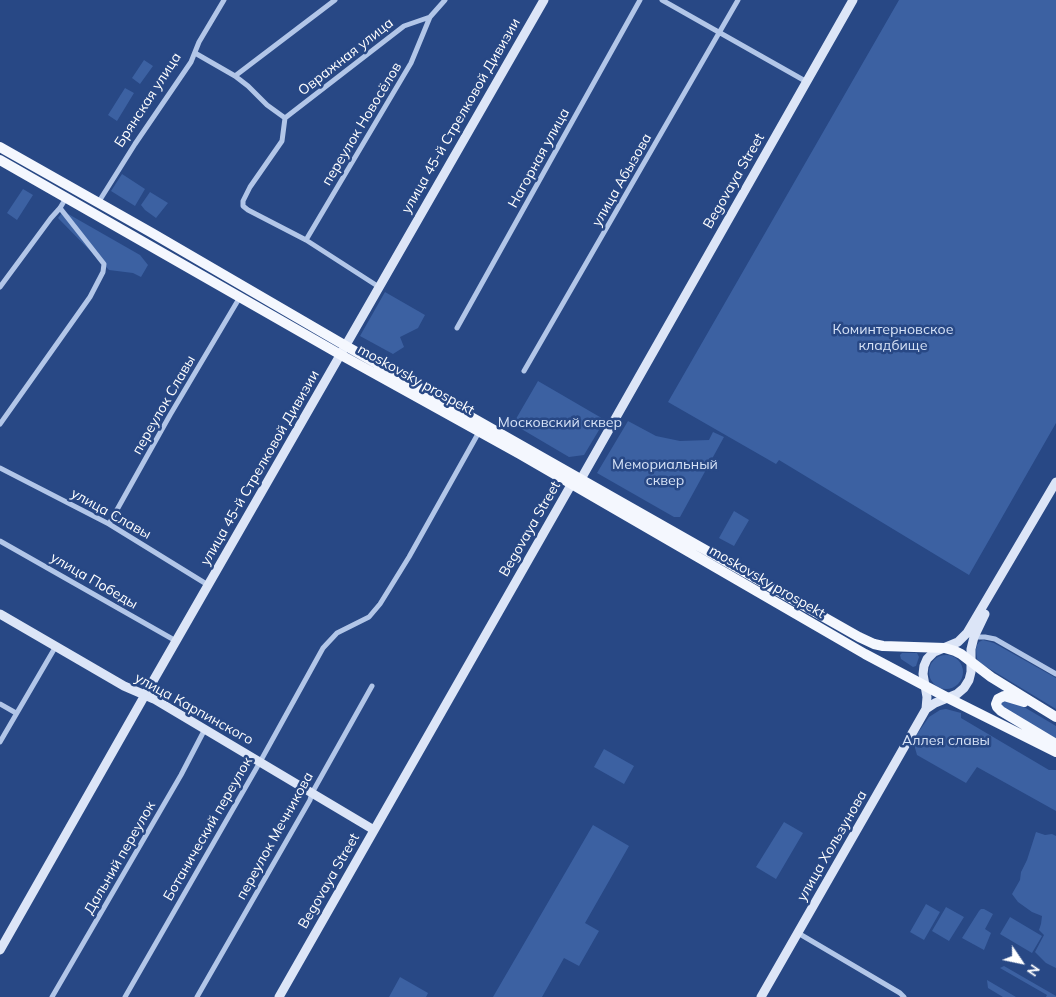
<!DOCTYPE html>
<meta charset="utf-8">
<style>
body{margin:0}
#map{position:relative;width:1056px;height:997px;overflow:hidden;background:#284885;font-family:Mulish,sans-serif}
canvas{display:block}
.north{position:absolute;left:996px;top:937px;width:50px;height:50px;-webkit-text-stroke:4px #284885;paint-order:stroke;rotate:124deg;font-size:14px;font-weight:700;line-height:20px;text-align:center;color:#fff}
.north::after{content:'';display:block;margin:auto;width:18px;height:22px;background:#fff;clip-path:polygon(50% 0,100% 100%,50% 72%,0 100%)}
</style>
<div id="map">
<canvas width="1056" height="997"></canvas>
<div class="north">N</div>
</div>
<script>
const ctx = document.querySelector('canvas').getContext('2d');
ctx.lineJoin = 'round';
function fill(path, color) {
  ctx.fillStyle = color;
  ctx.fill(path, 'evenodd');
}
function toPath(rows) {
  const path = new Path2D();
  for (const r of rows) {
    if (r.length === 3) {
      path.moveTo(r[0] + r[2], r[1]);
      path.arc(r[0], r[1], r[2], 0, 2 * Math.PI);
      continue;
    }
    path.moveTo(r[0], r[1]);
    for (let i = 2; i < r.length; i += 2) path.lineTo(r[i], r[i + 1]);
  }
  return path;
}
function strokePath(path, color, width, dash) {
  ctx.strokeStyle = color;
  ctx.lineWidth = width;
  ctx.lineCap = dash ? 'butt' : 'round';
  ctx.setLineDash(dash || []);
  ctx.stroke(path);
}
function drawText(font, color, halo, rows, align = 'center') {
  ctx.font = font + ' Mulish,sans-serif';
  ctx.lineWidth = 5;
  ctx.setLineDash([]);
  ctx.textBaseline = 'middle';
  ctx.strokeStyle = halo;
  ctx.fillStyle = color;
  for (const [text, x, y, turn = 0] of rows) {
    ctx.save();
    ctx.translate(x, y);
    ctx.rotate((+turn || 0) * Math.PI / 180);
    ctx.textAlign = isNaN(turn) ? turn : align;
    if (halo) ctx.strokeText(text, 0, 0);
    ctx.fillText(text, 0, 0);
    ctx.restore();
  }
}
fill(toPath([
 [899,0,1056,0,1056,423,969,575,779,460,776,464,668,402],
 [144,60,153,66,140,84,132,78],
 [125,88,134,93,117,121,108,115],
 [122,174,145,189,135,206,111,191],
 [23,189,33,195,17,220,7,213],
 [150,192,168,203,156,218,145,210,141,205],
 [63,211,140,255,148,265,141,277,133,273,109,270,58,218],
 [385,292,425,315,418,328,400,337,404,347,393,354,360,336],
 [538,381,605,420,584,455,569,457,513,424],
 [628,421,656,436,680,441,709,440,713,432,724,437,680,517,674,517,597,473],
 [734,511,749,520,734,546,719,538],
 [983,640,994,643,1056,678,1056,709,980,663,977,659,976,649,977,645,979,642],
 [902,653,917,653,919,657,916,666,913,667,901,659,900,655],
 [946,672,17],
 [1009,700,1024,707,1056,726,1056,741,1002,711,998,703],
 [946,709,961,713,961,718,1049,770,1056,770,1056,811,977,767,966,783,917,755,915,748,915,737,929,717,940,710],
 [604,749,634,766,624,784,594,767],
 [784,822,803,833,776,879,756,867],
 [593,825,629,846,585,923,599,931,579,966,564,958,542,997,493,997],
 [1036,832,1045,835,1052,834,1056,836,1056,968,1046,963,1035,952,1044,935,1039,930,1041,924,1042,916,1032,912,1018,902,1012,894,1020,880,1021,872,1027,860],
 [926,904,940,912,924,940,910,932],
 [946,907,964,917,949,941,932,931],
 [981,909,984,909,993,914,985,929,991,933,984,950,962,938,979,911],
 [1010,917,1042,936,1032,953,1000,934],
 [1004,966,1056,996,1056,997,1046,997,1047,995,1000,968],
 [400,977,428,993,426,997,389,997],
 [987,980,1016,997,1003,997,988,988]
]), '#3c61a2');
strokePath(toPath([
 [662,0,807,82],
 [195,53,235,76,248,86,267,105,285,118,282,141,250,187,243,201,243,206,248,210,306,240,379,287],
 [235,76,335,0],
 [285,118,404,26,430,17,445,0],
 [98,203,135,144,191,62,199,42,224,0],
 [306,240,411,63,430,17],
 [0,287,51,218,60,208,66,198],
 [457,328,640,0],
 [524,371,738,0],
 [0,424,90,297,103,272,104,264,60,208],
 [0,468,109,524,208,585],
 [109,524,170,415,240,297],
 [0,541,176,641],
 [974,637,985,637,995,639,1056,674],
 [0,704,16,713],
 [0,742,56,646],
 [798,933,900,993,904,997],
 [52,997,181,775,205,729],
 [125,997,260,762,323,648,337,633,369,617,380,604,409,557,479,432],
 [197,997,310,800,312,793,372,686]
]), '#b2c6e8', 5);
strokePath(toPath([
 [0,614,124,686,154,699,374,830],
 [926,709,935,703,957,694,964,688,969,680,971,672,971,649,974,637,985,614],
 [0,950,145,695,544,0],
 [279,997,571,485,581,479,853,0],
 [761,997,926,709,927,697,923,674,924,666,927,659,934,652,958,642,967,633,1056,482]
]), '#dce5f7', 9);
strokePath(toPath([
 [0,147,152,233,346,346,859,637,874,644,883,646,945,648,955,651,961,654,991,677,1056,717],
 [0,160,341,355,520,454,865,654,948,698,1056,752],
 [1024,702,1004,696,998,699,996,704,997,707,1001,711,1056,744]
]), '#f4f7fe', 10);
drawText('14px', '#fff', '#284885', [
 ["Овражная улица",346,57,-38],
 ["Брянская улица",148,100,-57],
 ["улица 45-й Стрелковой Дивизии",461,116,-60],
 ["переулок Новосёлов",362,124,-59],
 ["Нагорная улица",539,158,-61],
 ["улица Абызова",622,180,-60],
 ["Begovaya Street",734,181,-60],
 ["moskovsky prospekt",416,380,29],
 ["переулок Славы",164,405,-60],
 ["улица 45-й Стрелковой Дивизии",260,468,-60],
 ["улица Славы",111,514,29],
 ["Begovaya Street",530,529,-60],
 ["улица Победы",94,581,30],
 ["moskovsky prospekt",767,582,30],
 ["улица Карпинского",194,709,29],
 ["Ботанический переулок",208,829,-60],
 ["переулок Мечникова",275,836,-61],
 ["улица Хользунова",832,846,-60],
 ["Дальний переулок",120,858,-60],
 ["Begovaya Street",329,881,-60]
]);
drawText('14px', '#d6e2f6', '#284885', [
 ["Коминтерновское",893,330],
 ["кладбище",893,346],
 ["Московский сквер",560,423],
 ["Мемориальный",665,465],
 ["сквер",665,481],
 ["Аллея славы",946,741]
]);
</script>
